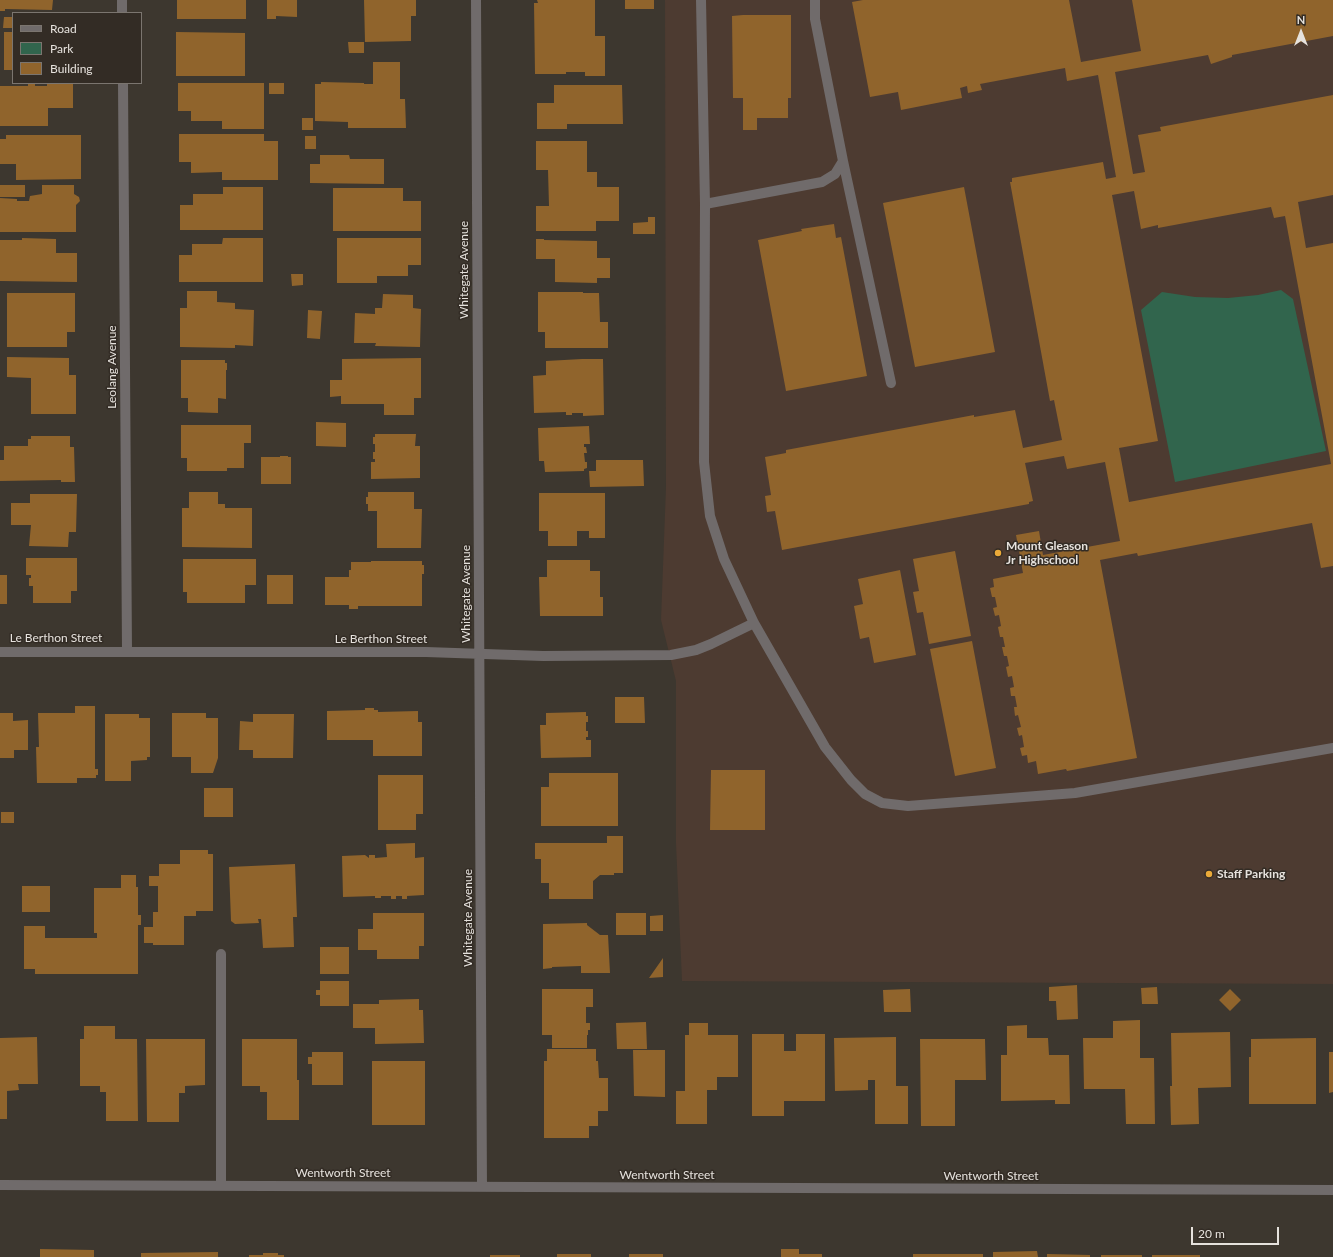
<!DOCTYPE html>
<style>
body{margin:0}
#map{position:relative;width:1333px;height:1257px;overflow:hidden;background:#3d372f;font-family:Lato,sans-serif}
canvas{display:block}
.legend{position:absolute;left:12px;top:12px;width:130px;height:72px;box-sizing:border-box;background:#332c25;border:1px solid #7b756f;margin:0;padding:5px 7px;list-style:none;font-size:12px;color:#e6e2dd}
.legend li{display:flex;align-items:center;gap:8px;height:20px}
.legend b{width:20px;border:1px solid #7b756f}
.north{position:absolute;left:1281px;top:12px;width:40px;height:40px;-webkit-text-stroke:3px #332c25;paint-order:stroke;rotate:0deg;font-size:11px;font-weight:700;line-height:16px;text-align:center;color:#e6e2dd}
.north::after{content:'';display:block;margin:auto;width:14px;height:18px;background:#e6e2dd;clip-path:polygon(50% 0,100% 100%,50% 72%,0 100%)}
.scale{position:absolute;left:1191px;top:1227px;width:88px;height:18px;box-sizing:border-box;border:2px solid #e6e2dd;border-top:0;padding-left:5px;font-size:12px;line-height:14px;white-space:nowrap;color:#e6e2dd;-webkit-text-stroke:3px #332c25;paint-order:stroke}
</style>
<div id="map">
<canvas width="1333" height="1257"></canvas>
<ul class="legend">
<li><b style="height:5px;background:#706b6b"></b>Road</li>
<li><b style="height:11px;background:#31654d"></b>Park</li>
<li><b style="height:11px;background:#90642c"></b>Building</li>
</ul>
<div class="north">N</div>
<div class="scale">20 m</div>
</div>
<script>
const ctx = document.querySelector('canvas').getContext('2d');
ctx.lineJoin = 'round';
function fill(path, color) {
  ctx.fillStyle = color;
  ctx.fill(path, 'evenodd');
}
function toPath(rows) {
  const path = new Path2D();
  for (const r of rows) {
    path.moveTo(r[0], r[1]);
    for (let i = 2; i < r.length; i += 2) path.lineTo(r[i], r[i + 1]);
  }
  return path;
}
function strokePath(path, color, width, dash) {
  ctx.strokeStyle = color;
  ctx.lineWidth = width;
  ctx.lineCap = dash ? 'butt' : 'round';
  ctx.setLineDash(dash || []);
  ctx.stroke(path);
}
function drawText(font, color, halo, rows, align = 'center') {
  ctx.font = font + ' Lato,sans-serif';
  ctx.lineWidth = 3;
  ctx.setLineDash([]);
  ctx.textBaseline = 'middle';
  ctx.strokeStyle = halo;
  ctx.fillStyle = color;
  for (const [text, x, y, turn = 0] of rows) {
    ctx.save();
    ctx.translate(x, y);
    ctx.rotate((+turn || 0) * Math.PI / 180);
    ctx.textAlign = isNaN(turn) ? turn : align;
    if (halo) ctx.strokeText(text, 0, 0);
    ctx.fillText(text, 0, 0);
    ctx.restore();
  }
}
fill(toPath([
 [665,0,1333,0,1333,984,682,981,676,843,676,681,661,620,666,487]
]), '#4d3b31');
fill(toPath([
 [1281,290,1293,299,1326,451,1175,482,1141,310,1162,292,1195,297,1228,298,1258,295]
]), '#31654d');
fill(toPath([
 [0,0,53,0,52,10,5,9,5,11,0,11],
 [177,0,246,0,246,19,177,19],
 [267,0,297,0,297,17,276,16,276,19,267,19],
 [364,0,416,0,416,16,411,16,411,41,365,42],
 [537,0,595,0,595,36,605,36,605,76,585,76,585,72,566,72,566,74,535,74,534,3,538,3],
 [625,0,654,0,654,9,625,9],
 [863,0,1069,0,1081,62,1141,51,1132,0,1333,0,1333,36,1232,55,1232,57,1211,64,1208,55,1115,72,1133,174,1145,172,1138,135,1161,131,1160,127,1333,95,1333,195,1298,202,1306,248,1333,243,1333,566,1321,568,1312,523,1138,556,1137,553,1100,560,1137,758,1067,771,1066,769,1038,774,1036,761,1028,763,1027,755,1022,756,1020,748,1024,747,1022,735,1019,736,1017,728,1021,727,1018,715,1015,716,1014,707,1017,707,1015,696,1011,696,1010,688,1014,687,1012,676,1008,677,1006,667,1009,666,1007,656,1004,656,1002,647,1005,647,1003,637,1000,637,998,627,1001,626,999,615,995,616,993,608,997,607,995,597,992,597,990,588,994,587,993,579,1023,573,1016,535,1039,531,1043,555,1120,541,1105,462,1067,469,1064,456,1025,463,1033,501,1029,502,1029,504,782,550,775,511,767,512,765,496,771,495,765,457,786,453,786,450,974,415,974,417,1015,410,1023,448,1062,440,1054,400,1050,401,1010,182,1012,182,1012,178,1103,162,1106,179,1116,177,1098,75,1067,81,1065,68,980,84,982,90,968,93,967,86,960,88,962,98,901,110,898,92,870,97,852,2],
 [1134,191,1141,229,1158,225,1158,228,1271,207,1274,218,1285,216,1331,464,1129,502,1119,448,1158,441,1112,195],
 [743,15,791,15,791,98,788,98,788,118,757,118,757,130,743,130,743,98,733,98,732,16],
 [4,17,13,17,13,28,3,28],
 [4,32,13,32,13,70,4,70],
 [176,32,245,33,245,76,176,76],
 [348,42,364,42,364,53,349,53],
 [373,62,400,62,400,99,405,99,406,128,348,128,348,122,315,121,315,84,321,84,321,82,364,83,364,84,373,84],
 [47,83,73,83,73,108,48,108,48,126,0,126,0,86,28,86,28,84,35,84,35,86,47,86],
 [178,83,264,83,264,129,222,129,222,121,191,121,191,111,178,111],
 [269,83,284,83,284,94,269,94],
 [554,85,622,85,623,124,567,124,567,129,537,129,537,103,554,103],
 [302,118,313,118,313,130,302,130],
 [179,134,264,134,264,141,278,141,278,180,222,180,222,172,191,173,191,162,179,162],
 [6,135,81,135,81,179,16,180,16,164,0,164,0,139,6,139],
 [305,136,316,136,316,149,305,149],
 [536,141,587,141,587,172,597,172,597,187,619,187,619,221,596,221,596,231,536,231,536,206,549,206,548,170,536,170],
 [320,155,349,155,350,159,384,159,384,184,310,183,310,164,320,164],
 [0,185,25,185,25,197,0,197],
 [42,185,74,185,74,194,79,197,80,201,76,205,76,232,0,232,0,198,17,199,17,201,29,201,30,196,42,194],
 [223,187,263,187,263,230,180,230,180,205,193,205,193,194,223,194],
 [964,187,995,352,915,367,883,203],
 [333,188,403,188,403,201,421,201,421,231,333,231],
 [648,217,655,217,655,234,633,234,633,223,648,222],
 [834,224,836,238,841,237,867,376,786,391,758,240,802,231,801,229],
 [22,238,56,239,56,253,77,253,77,282,0,281,0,240,22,240],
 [223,238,263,238,263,282,179,282,179,255,192,255,192,244,222,244],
 [337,238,421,238,421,265,408,265,408,276,377,276,377,283,337,283],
 [536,239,544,239,544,240,597,241,597,258,610,258,610,278,597,278,597,283,555,282,555,259,536,259],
 [291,274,303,274,303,285,292,286],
 [187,291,217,291,217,302,235,303,235,309,254,310,253,346,235,345,235,348,180,347,180,308,187,308],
 [538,292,583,292,583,293,599,293,600,322,608,322,608,348,545,348,545,332,538,332],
 [7,293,75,293,75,332,67,332,67,347,7,347],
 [383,294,413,295,413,308,421,309,420,347,375,346,376,343,354,343,355,313,375,314,375,308,382,308],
 [308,310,322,311,320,339,307,338],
 [7,357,69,358,69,375,76,375,76,414,31,414,31,378,7,377],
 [421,358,421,398,414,398,414,415,384,415,384,404,341,404,341,396,330,397,330,380,342,380,342,359],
 [582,359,603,359,604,415,583,416,583,413,572,413,572,415,566,415,566,412,534,413,533,376,546,375,546,361],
 [181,360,225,360,225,363,227,363,227,370,226,370,226,399,218,398,218,413,188,412,188,398,181,398],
 [316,422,346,423,346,447,316,446],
 [181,425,251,425,251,443,244,443,244,468,227,468,227,471,187,471,187,458,181,458],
 [589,426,590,444,584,444,584,447,586,447,587,453,584,453,585,462,587,462,587,468,584,469,584,471,545,472,544,461,539,461,538,428],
 [375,434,416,434,415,446,420,446,420,478,371,479,371,462,375,462,375,459,373,459,373,452,375,452,375,444,373,444,373,437,375,437],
 [31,436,70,436,70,447,74,447,75,482,61,482,61,480,0,481,0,460,4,460,4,446,28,446,28,439,31,439],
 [280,456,288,456,288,457,291,457,291,484,261,484,261,457,280,457],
 [596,460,643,460,644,486,590,487,589,471,596,471],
 [189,492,218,492,218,504,225,504,225,508,252,508,252,548,182,547,182,508,189,508],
 [368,492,414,492,414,509,422,509,421,548,377,548,377,511,368,511,368,504,366,504,366,497,368,497],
 [539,493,605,493,605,538,589,538,589,531,577,531,577,546,548,546,548,531,539,531],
 [30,494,77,494,76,532,69,532,68,547,29,546,31,525,11,525,11,503,30,503],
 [955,551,971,636,929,644,923,612,917,613,913,592,919,591,913,559],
 [26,558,77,558,77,591,71,591,71,603,33,603,33,586,29,586,29,578,31,578,31,575,26,575],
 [183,559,256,559,256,585,245,585,245,603,187,603,187,592,183,592],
 [547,560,590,560,590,571,600,571,600,597,603,597,603,616,540,616,539,577,547,577],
 [371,561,422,561,422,565,424,565,424,574,422,574,422,606,358,606,358,609,349,609,349,605,325,605,325,577,349,577,349,570,351,570,351,562,371,562],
 [900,570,916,655,874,663,869,637,860,639,854,606,863,604,858,579],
 [0,575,7,575,7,604,0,604],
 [267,575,293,575,293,604,267,604],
 [972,641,996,768,955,776,930,649],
 [615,697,644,697,645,723,615,723],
 [75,706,95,706,95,769,98,769,98,775,96,775,96,778,77,778,77,783,37,783,36,747,39,747,38,713,75,713],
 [365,708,374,708,374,710,378,710,378,712,418,711,418,722,422,722,422,756,373,756,373,740,327,740,327,711,365,710],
 [586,712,586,716,588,716,588,722,586,722,586,731,588,731,588,737,586,737,586,740,591,740,591,757,541,758,540,725,546,725,546,713],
 [0,713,13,713,13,721,28,720,28,750,14,750,14,758,0,758],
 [172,713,206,713,206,718,218,718,218,758,213,773,191,773,191,757,172,757],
 [105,714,139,714,139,718,150,718,150,757,147,757,147,760,131,761,131,781,105,781],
 [253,714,294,714,293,758,253,758,253,750,239,750,240,721,253,722],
 [711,770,765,770,765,830,710,830],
 [549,773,618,773,618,826,541,826,541,787,549,787],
 [378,775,423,775,423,814,416,814,416,830,378,830],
 [204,788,233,788,233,817,204,817],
 [1,812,14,812,14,823,1,823],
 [607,836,623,836,623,873,614,873,614,875,600,875,593,881,593,899,549,899,549,883,541,883,541,859,535,859,535,843,607,843],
 [415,843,415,858,424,857,424,895,407,896,407,899,402,899,402,896,396,896,396,899,391,899,391,896,381,896,381,898,375,898,375,896,343,897,342,856,365,855,369,858,369,855,375,855,375,858,387,857,386,844],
 [180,850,208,850,208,854,213,854,213,911,196,911,196,916,184,916,184,945,153,945,153,943,144,943,144,927,153,927,153,912,158,912,158,886,149,886,149,876,159,876,159,864,180,864],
 [295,864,297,917,293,917,294,947,263,948,261,919,258,919,259,923,235,924,231,921,229,867],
 [121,875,136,875,136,887,138,887,138,915,141,915,141,925,138,925,138,974,35,974,35,969,24,969,24,926,45,926,45,938,97,938,97,933,94,933,94,888,121,888],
 [22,886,50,886,50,912,22,912],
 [373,913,424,913,424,946,419,946,419,959,377,959,377,950,358,950,358,929,373,929],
 [616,913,646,913,646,935,616,935],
 [663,915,663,931,650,931,650,916],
 [587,923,587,925,600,935,608,935,610,973,581,973,581,966,552,967,552,968,543,969,543,924],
 [320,947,349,947,349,974,320,974],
 [663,958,663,977,649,978],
 [320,981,349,981,349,1006,320,1006,320,995,316,995,316,990,320,990],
 [1077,985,1078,1019,1057,1020,1056,1001,1049,1001,1049,987],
 [1157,987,1158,1004,1142,1004,1141,988],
 [542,989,593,989,593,1007,586,1007,586,1023,590,1023,590,1030,588,1030,588,1035,587,1035,587,1048,552,1048,552,1035,542,1035],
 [910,989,911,1012,884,1012,883,990],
 [1230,989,1241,1000,1230,1011,1219,1000],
 [419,999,419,1010,423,1010,424,1043,375,1044,375,1028,353,1028,353,1004,379,1004,379,1000],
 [1140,1020,1140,1058,1154,1058,1155,1124,1126,1124,1125,1089,1084,1089,1083,1038,1113,1038,1113,1021],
 [646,1022,647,1049,617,1049,616,1023],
 [689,1023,708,1023,708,1035,738,1035,738,1077,717,1077,717,1090,707,1090,707,1124,676,1124,676,1091,685,1091,685,1035,689,1035],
 [1027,1025,1027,1038,1048,1038,1049,1055,1069,1055,1070,1104,1055,1104,1055,1100,1001,1101,1001,1055,1007,1055,1007,1026],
 [84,1026,115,1026,115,1039,137,1039,138,1121,106,1121,106,1092,100,1092,100,1086,80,1086,80,1039,84,1039],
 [1230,1032,1231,1087,1198,1088,1199,1124,1171,1125,1170,1086,1172,1086,1171,1033],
 [752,1034,784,1034,784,1051,796,1051,796,1034,825,1034,825,1101,784,1101,784,1116,752,1116],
 [37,1037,38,1084,18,1084,19,1090,7,1091,7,1119,0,1119,0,1038],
 [896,1037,896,1086,908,1086,908,1124,875,1124,875,1080,868,1080,868,1090,835,1091,834,1038],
 [1316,1038,1316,1104,1249,1104,1249,1057,1251,1057,1251,1039],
 [146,1039,205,1039,205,1085,185,1086,185,1093,179,1093,179,1122,147,1122],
 [242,1039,297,1039,297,1080,299,1080,299,1120,267,1120,267,1092,260,1092,260,1086,242,1086],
 [920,1039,985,1039,986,1080,955,1080,955,1126,921,1126],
 [547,1049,596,1049,596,1061,598,1061,599,1078,608,1078,608,1111,598,1111,598,1126,589,1126,589,1138,544,1138,544,1061,547,1061],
 [633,1050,665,1050,665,1097,634,1096],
 [312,1052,343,1052,343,1085,312,1085,312,1064,308,1064,308,1057,312,1057],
 [1329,1052,1333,1052,1333,1092,1329,1093],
 [372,1061,425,1061,425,1125,372,1125],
 [40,1249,94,1250,94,1257,40,1257],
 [781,1249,799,1249,799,1254,822,1254,822,1257,781,1257],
 [1037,1251,1038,1257,993,1257,993,1252],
 [218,1252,218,1257,141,1257,141,1253],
 [263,1253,278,1253,278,1255,284,1255,284,1257,249,1257,249,1255,263,1255],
 [557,1254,591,1254,591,1257,557,1257],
 [629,1254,663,1254,663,1257,629,1257],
 [913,1254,983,1254,983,1257,913,1257],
 [1047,1254,1090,1255,1090,1257,1047,1257],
 [490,1255,520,1255,520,1257,490,1257],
 [1101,1255,1142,1255,1142,1257,1101,1257],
 [1152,1255,1200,1255,1200,1257,1152,1257]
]), '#90642c');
strokePath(toPath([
 [122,0,122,13],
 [476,0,482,1187],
 [701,0,705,204,704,462,710,516,724,559,754,623,825,747,851,780,865,794,882,803,908,806,1075,793,1333,748],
 [123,83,127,651],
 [843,161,891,383],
 [705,204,822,182,835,174,843,161,815,19,815,0],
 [0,652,426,652,543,656,671,655,696,650,711,644,754,623],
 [221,954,221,1186],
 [0,1185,1333,1190]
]), '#706b6b', 10);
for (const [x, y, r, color] of [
 [998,553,4,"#ebaa39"],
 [1209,874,4,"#ebaa39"]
]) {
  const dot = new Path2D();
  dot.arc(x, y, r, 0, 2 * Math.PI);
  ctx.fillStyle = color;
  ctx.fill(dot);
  strokePath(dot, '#332c25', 1.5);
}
drawText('12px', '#e6e2dd', '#332c25', [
 ["Whitegate Avenue",464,270,-90],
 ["Leolang Avenue",112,367,-90],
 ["Whitegate Avenue",466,594,-90],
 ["Le Berthon Street",56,638],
 ["Le Berthon Street",381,639],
 ["Whitegate Avenue",468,918,-90],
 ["Wentworth Street",343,1173],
 ["Wentworth Street",667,1175],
 ["Wentworth Street",991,1176]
]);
drawText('bold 12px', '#e6e2dd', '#332c25', [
 ["Mount Gleason",1006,546],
 ["Jr Highschool",1006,560],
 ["Staff Parking",1217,874]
], 'left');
</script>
